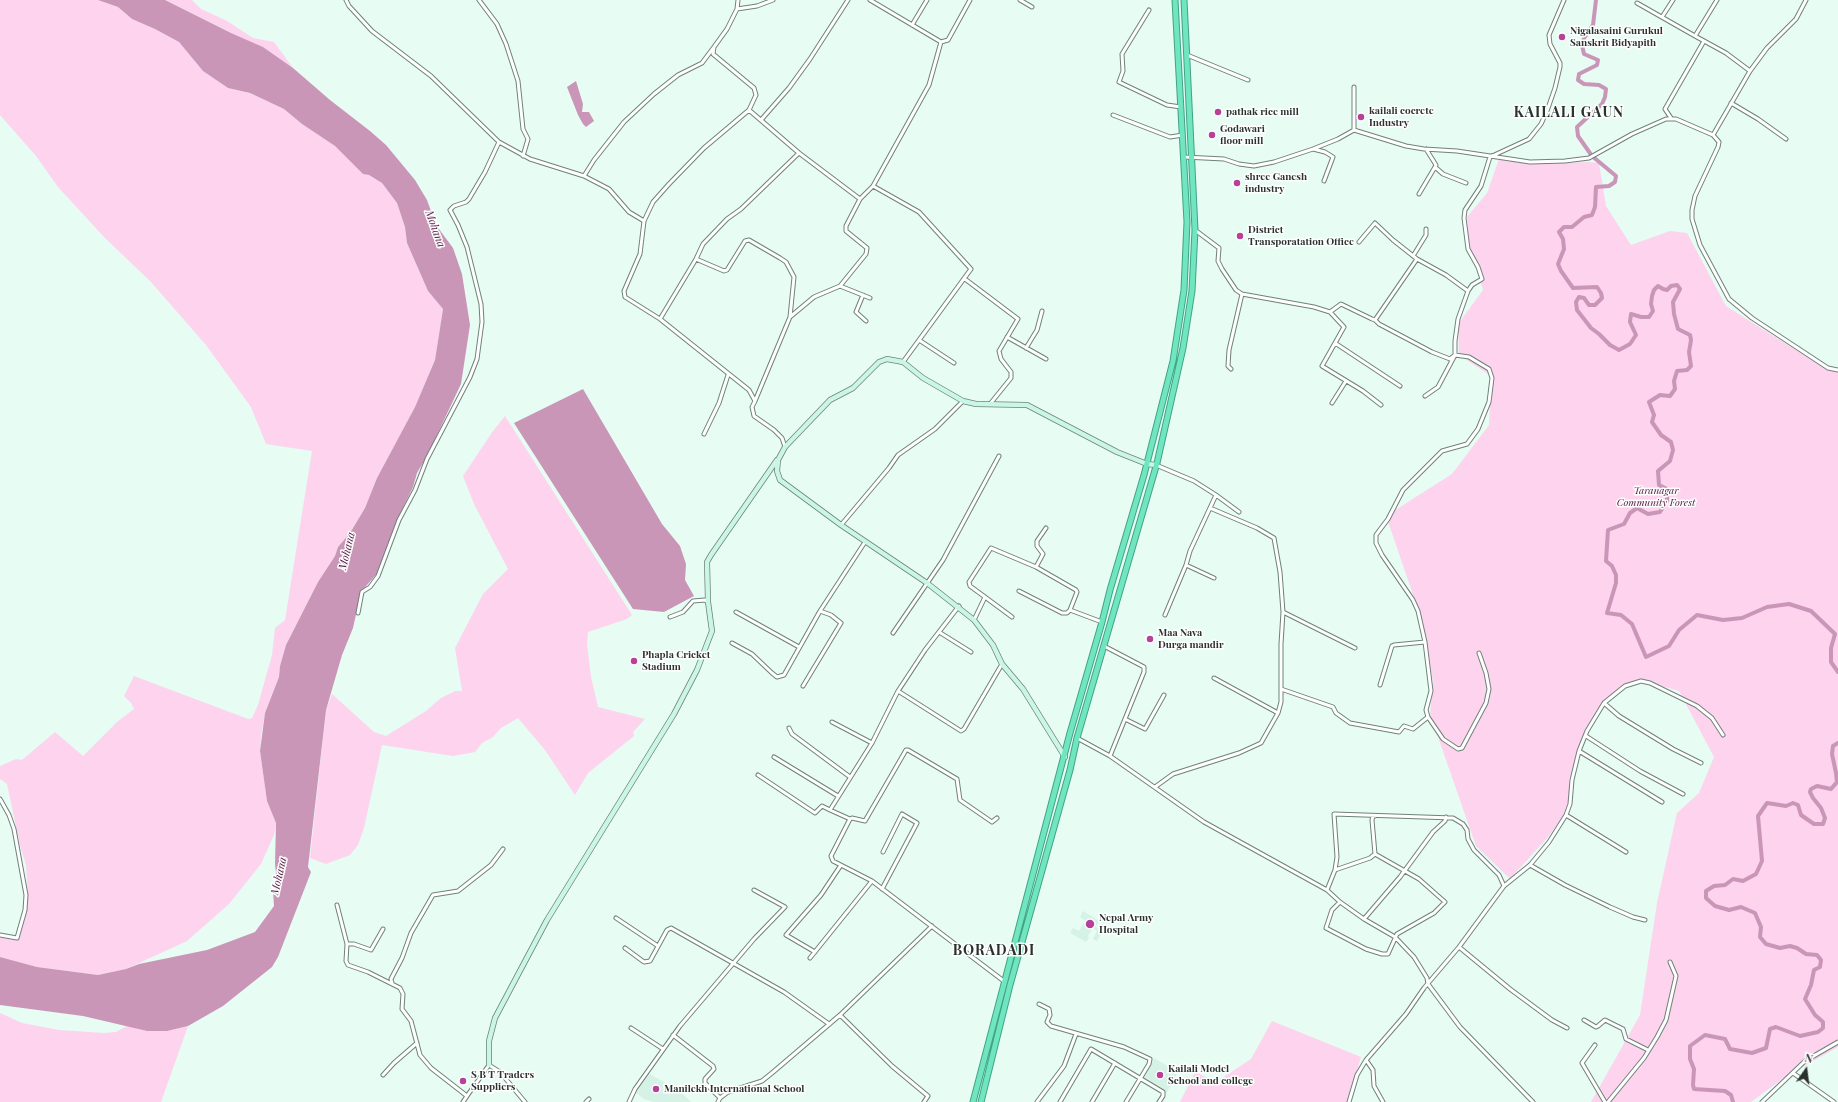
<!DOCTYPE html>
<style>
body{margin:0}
#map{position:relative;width:1838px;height:1102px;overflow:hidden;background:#e7fcf3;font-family:"Playfair Display",serif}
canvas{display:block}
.north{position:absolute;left:1786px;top:1050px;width:40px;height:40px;-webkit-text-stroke:3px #fff;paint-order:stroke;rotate:14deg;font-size:11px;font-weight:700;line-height:16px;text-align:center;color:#2a322f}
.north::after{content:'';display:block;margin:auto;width:14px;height:18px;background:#2a322f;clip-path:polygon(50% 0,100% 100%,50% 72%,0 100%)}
</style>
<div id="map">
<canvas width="1838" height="1102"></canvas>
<div class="north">N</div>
</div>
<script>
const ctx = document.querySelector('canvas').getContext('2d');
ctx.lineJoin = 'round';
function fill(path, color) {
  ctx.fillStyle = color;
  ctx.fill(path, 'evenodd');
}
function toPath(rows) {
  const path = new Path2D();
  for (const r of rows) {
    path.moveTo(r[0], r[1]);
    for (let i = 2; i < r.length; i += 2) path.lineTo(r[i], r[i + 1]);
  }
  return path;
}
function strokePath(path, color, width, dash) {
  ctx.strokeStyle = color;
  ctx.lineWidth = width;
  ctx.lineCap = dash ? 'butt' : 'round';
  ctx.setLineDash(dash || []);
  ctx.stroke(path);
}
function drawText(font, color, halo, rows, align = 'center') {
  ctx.font = font + ' "Playfair Display",serif';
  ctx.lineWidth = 3;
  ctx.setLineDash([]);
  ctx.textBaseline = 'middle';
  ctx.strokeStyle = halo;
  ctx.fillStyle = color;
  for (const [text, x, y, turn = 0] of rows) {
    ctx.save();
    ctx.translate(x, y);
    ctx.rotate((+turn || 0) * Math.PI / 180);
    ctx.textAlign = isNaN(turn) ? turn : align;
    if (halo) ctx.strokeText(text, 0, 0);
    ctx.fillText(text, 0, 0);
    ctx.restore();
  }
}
fill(toPath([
 [1083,911,1099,921,1096,927,1102,932,1097,941,1093,939,1097,931,1093,928,1088,936,1089,938,1086,942,1070,933,1073,928,1079,931,1085,921,1080,917],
 [1154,1058,1178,1072,1166,1094,1141,1078],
 [648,1073,681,1092,691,1102,653,1102,644,1099,635,1092]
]), '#d6f2e6');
fill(toPath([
 [0,0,98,0,118,7,132,19,155,29,179,42,203,71,228,88,250,93,284,109,302,124,335,146,363,174,369,175,382,183,397,203,405,227,407,243,428,291,443,309,435,360,415,407,377,478,365,508,350,533,338,547,335,556,318,582,286,645,280,666,279,677,265,713,261,735,260,751,267,801,276,823,274,835,261,864,229,904,187,941,126,969,98,975,37,967,0,957,0,936,16,939,20,937,25,914,28,895,26,865,20,845,7,784,0,779,0,766,16,759,22,760,55,732,83,756,117,722,134,709,131,703,124,696,134,676,248,719,252,718,258,705,272,655,275,628,285,620,312,451,266,444,251,407,206,345,151,282,105,238,58,187,36,156,0,115],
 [165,0,192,0,201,9,227,21,253,38,274,42,293,68,263,47,231,33],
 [1499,159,1531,164,1588,162,1599,163,1606,206,1631,245,1670,231,1687,233,1726,306,1821,366,1838,373,1838,1047,1785,1077,1751,1102,1591,1102,1640,1015,1657,903,1677,813,1699,793,1714,757,1679,691,1642,680,1628,684,1604,700,1585,730,1569,780,1569,799,1563,816,1548,837,1510,879,1476,846,1430,714,1433,681,1418,609,1386,516,1452,474,1489,425,1491,376,1459,355,1458,324,1483,290,1468,241,1467,217,1487,193],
 [505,416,632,615,627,619,588,632,587,644,591,677,598,707,645,719,633,732,634,736,588,773,575,795,545,750,518,718,501,728,493,737,482,743,475,752,453,756,382,745,364,828,358,845,350,855,326,864,310,858,326,710,332,694,374,732,386,736,426,711,441,698,455,691,462,691,455,648,483,594,508,569,474,504,463,476,493,431],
 [0,1013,22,1023,59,1030,104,1033,116,1032,127,1026,147,1031,167,1031,188,1026,161,1102,0,1102],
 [1272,1021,1361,1057,1348,1102,1180,1102,1195,1072,1216,1082,1251,1059]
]), '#fdd3ee');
fill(toPath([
 [98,0,165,0,231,33,263,47,293,68,330,100,370,131,386,145,415,180,427,200,436,225,453,248,462,274,470,325,461,384,428,454,417,473,413,487,399,516,385,552,379,571,361,592,353,628,342,655,326,710,308,867,311,872,278,957,272,967,223,1006,188,1026,167,1031,147,1031,83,1016,0,1005,0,957,37,967,98,975,126,969,139,964,207,950,255,932,274,906,273,891,277,882,275,864,276,823,267,801,260,751,265,713,279,677,280,666,286,645,318,582,335,556,338,547,350,533,365,508,377,478,415,407,435,360,443,309,428,291,407,243,405,227,397,203,382,183,369,175,363,174,335,146,302,124,284,109,250,93,228,88,203,71,179,42,155,29,132,19,118,7],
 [576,81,583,104,582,112,589,112,594,121,586,127,583,124,578,115,567,87],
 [583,389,662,524,680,546,686,564,685,580,694,596,664,612,633,609,514,423]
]), '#c996b8');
strokePath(toPath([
 [1596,0,1593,25,1584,38,1582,45,1584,54,1598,60,1597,65,1579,74,1578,80,1584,84,1599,85,1606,89,1605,97,1602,104,1577,127,1578,136,1592,156,1616,176,1615,182,1609,186,1596,187,1595,207,1592,215,1584,217,1572,227,1564,227,1559,232,1563,239,1564,249,1558,264,1561,271,1573,288,1597,287,1601,293,1602,298,1595,305,1589,305,1584,298,1579,297,1576,302,1577,310,1591,328,1599,334,1610,345,1619,350,1630,344,1636,335,1630,322,1631,314,1641,317,1649,317,1653,311,1651,304,1652,296,1654,290,1658,286,1663,289,1667,290,1671,286,1677,285,1680,289,1673,302,1674,314,1678,329,1690,335,1691,340,1689,352,1691,366,1687,370,1677,371,1674,381,1675,389,1670,396,1660,395,1649,402,1654,415,1652,422,1661,435,1671,442,1673,450,1670,461,1658,471,1659,485,1667,489,1667,501,1660,512,1648,514,1637,508,1630,513,1624,524,1608,530,1606,561,1612,566,1616,575,1616,583,1607,613,1621,615,1632,624,1646,657,1669,646,1679,630,1697,615,1723,620,1742,618,1767,607,1789,604,1811,611,1835,634,1831,648,1831,662,1838,672],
 [1733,1102,1731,1095,1725,1091,1694,1089,1693,1085,1694,1069,1690,1059,1690,1046,1705,1035,1725,1039,1730,1049,1752,1053,1766,1048,1770,1029,1776,1027,1800,1036,1818,1032,1823,1028,1823,1022,1815,1015,1805,999,1811,985,1814,970,1820,967,1821,960,1817,955,1806,954,1797,948,1790,946,1780,948,1766,944,1760,937,1761,927,1755,913,1741,907,1729,910,1715,906,1706,898,1706,891,1714,886,1725,885,1733,879,1743,881,1756,874,1762,861,1758,816,1767,803,1786,806,1793,803,1798,805,1801,815,1814,824,1823,824,1825,818,1821,808,1813,798,1810,792,1811,789,1817,786,1831,789,1837,782,1836,773,1832,754,1833,746,1838,743]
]), '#c996b8', 4);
const minor = toPath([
 [346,0,349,6,372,31,431,76,499,142,530,159,584,176,609,189,629,212,644,221,640,254,624,291,625,297,660,319,749,390,755,401,752,407,754,416,774,430,782,438,785,447],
 [479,0,497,24,506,44,518,81,523,129,528,139,523,156],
 [870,0,941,42,929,85,873,186],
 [1020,0,1032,7],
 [1717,0,1695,36,1726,53,1750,71],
 [1637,3,1695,36],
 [737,9,738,0],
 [1149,10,1122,54,1123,71,1119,82,1167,105,1181,107],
 [1662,17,1673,0],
 [912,25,927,0],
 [941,42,948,40,970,0],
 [1187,55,1248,80],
 [1354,87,1354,130],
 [1731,103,1758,119,1786,139],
 [749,110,756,95,754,88,713,54,714,47,727,29,737,9,757,6,773,0],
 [1113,115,1170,137,1183,135],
 [1671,118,1665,109,1704,41],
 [761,120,789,88,810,59,848,0],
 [1713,135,1750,71,1767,48,1796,19,1806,0],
 [1313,149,1325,152,1333,157,1324,181],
 [1184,157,1224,159,1239,164,1254,166,1274,162,1313,149,1338,139,1354,130,1406,146,1424,149,1457,151,1530,162,1565,161,1589,158,1632,134,1666,119,1676,119,1713,135,1719,142,1718,147,1695,196,1692,210,1692,219,1700,245,1729,299,1752,318,1828,368,1838,370],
 [1435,167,1443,174,1466,183],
 [584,176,594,160,624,122,654,94,678,75,702,63,714,47],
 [1419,194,1435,167,1436,165,1426,149],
 [644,221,653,202,669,184,704,148,749,110,799,153,860,199],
 [1195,230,1219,248,1218,261,1222,269,1236,290,1242,294,1314,307,1330,312,1341,304,1372,319,1375,320,1379,324,1432,352,1450,359,1455,355,1469,357,1489,369,1492,378,1489,402,1478,429,1467,444,1442,451,1403,490,1388,519,1376,535,1376,543,1382,555,1413,600,1418,611,1425,642,1431,691,1426,710,1428,717,1443,739,1458,749,1462,748,1486,703,1489,689,1486,673,1479,653],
 [1359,242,1375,223,1393,240,1417,259,1446,275,1468,291],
 [1413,256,1426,235,1426,229],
 [696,259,724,271,727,270,745,241,749,240,780,258,786,262,794,277,790,317],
 [965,279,1018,319,999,351,1001,359,1011,372,1011,378,990,404],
 [840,286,870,298],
 [863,295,856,312,866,321],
 [1330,312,1344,327,1335,343,1400,386],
 [660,319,696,259,703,244,727,219,741,209,799,153],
 [1375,320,1417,259],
 [1007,337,1046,359],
 [919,340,954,363],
 [1335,343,1322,366,1363,391,1381,405],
 [1026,348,1037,330,1042,311],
 [1231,369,1228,366,1229,350,1242,294],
 [1425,396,1438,387,1455,355,1455,341,1458,319,1468,291,1472,285,1482,279,1478,267,1468,249,1464,218,1465,210,1481,186,1490,157,1529,139,1541,124,1547,111,1555,88,1560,67,1560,63,1550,44,1549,35,1564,0],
 [755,401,790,317,814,297,840,286,866,254,867,248,846,231,846,226,860,199,873,186,919,212,971,269,903,362],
 [1332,403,1346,381],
 [704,434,719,403,728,375],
 [1156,465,1194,481,1216,495,1190,551,1186,565,1214,578],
 [1216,495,1239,512],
 [841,525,889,468,898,455,935,429,963,401],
 [1036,567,1043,554,1037,546,1037,541,1046,528],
 [1019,591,1062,613,1067,613,1070,610,1102,622],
 [985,597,1012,617],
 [736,612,799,647],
 [1283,612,1355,648],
 [358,613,362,592,370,587,378,576,399,520,415,490,427,459,470,377,477,359,482,322,481,304,467,247,458,225,450,210,454,206,466,202,469,199,485,172,499,142],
 [1165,615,1186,565],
 [670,617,683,612,693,601,705,600,708,602],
 [974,620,985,597,970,586,969,582,991,548,1036,567,1076,590,1077,592,1070,610],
 [939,632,971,652],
 [893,633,943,560,999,456],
 [732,643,752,654,772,673,777,677,784,675,820,611],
 [1104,646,1144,667,1144,672,1110,756],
 [1002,664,964,729,961,731,898,691,872,743,830,810,850,819,831,856,833,861,872,881,1005,982],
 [1214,678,1278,713],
 [1380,685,1392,646,1394,645,1425,642],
 [803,686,841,623,831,615,820,611,865,542],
 [1281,689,1333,707,1336,713,1350,723,1399,732,1404,726,1413,729,1428,717],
 [898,691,925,650,959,606],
 [1604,703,1619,716,1673,749,1701,763],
 [1125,719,1145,729,1164,695],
 [832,722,872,743],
 [789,728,792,734,850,777],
 [1586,736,1640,771,1683,794],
 [1077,738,1110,756,1204,822,1327,890,1340,902,1364,919,1395,937,1414,957,1427,978,1428,984,1460,1027,1533,1102],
 [1579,751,1662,802],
 [774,757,838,796],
 [758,775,815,813,822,806,830,810],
 [1155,787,1173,774,1239,753,1261,743,1278,713,1281,702,1281,644,1283,612,1280,572,1274,538,1257,528,1210,508],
 [0,799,9,815,14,829,26,895,25,910,17,938,0,935],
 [1566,815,1626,852],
 [1375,816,1373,816,1372,820,1375,854],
 [850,819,852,818,865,821,906,750,908,750,957,779,960,800,992,822,997,818],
 [1530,865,1565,885,1610,907,1633,917,1645,920],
 [1335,870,1370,858,1375,854,1419,879,1445,902,1434,913,1397,934,1388,954,1382,954,1366,949,1326,928,1332,910,1340,902],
 [882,889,917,823,902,814,883,852],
 [1327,890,1335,870,1337,857,1334,814,1453,818,1463,824,1467,830,1468,839,1474,850,1499,875,1504,886],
 [337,905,347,944,346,961,348,965,368,972,400,988,403,994,402,1009,411,1021,420,1055,431,1068,467,1096,489,1065,500,1072,525,1102],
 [616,918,658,946],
 [1364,919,1400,877,1433,832,1445,821,1446,817],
 [347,944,354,944,371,950,383,929],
 [1459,947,1510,989,1552,1020,1567,1028],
 [625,948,644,962,650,961,667,930,671,928,784,992,829,1024],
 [815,952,786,935,821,895,841,865],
 [810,958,872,881],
 [392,983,391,979,402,958,411,933,433,895,458,891,491,865,503,849],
 [1039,1004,1049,1009,1050,1015,1047,1022,1051,1026,1124,1047,1150,1059,1149,1064,1126,1102],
 [840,1015,892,1066,928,1096,924,1102],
 [1584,1020,1596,1027,1598,1026,1605,1020,1623,1029,1626,1039,1648,1050],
 [631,1028,663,1049],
 [673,1035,713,1066,714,1069,705,1079,705,1083,720,1098],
 [1595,1045,1582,1063,1605,1102],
 [1366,1060,1373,1070,1374,1086,1383,1102],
 [1793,1073,1834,1102],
 [383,1075,394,1063,417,1043],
 [463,1102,467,1096],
 [586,1102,589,1099],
 [629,1102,635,1089,680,1026,754,939,785,907,754,890],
 [718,1102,720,1098,728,1092,762,1081,772,1073,840,1015,932,926],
 [1037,1102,1064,1066,1076,1034],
 [1060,1102,1091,1049,1163,1092,1163,1096,1159,1102],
 [1092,1102,1115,1063],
 [1349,1102,1357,1075,1366,1060,1406,1014,1424,988,1459,947,1504,886,1530,865,1549,842,1566,815,1570,804,1572,780,1579,751,1587,731,1604,703,1625,686,1641,681,1650,683,1697,706,1712,718,1723,735],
 [1608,1102,1644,1058,1657,1037,1666,1020,1676,976,1670,962],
 [1762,1102,1805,1061,1838,1042]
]);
const secondary = toPath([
 [1065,757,1023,689,1002,664,993,645,974,620,927,583,841,525,780,480,777,471,778,460,785,447,830,400,853,388,879,362,887,359,903,362,923,378,963,401,976,404,1027,405,1117,452,1147,464,1156,465],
 [489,1065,489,1041,495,1018,513,984,547,920,674,714,697,670,712,631,708,602,707,562,711,555,777,460]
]);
const trunk = toPath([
 [973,1102,1070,733,1102,622,1110,590,1144,475,1173,361,1184,290,1187,222,1175,0],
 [981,1102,1010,985,1070,770,1077,738,1157,463,1183,348,1192,291,1195,230,1184,0]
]);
strokePath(minor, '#6f827a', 5);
strokePath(secondary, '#6f827a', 6);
strokePath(trunk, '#41a384', 7);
strokePath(minor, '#fff', 3);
strokePath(secondary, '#caf6e8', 4.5);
strokePath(trunk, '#70e6c0', 5);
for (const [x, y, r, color] of [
 [1562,37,4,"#b74198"],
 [1218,112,4,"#b74198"],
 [1361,117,4,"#b74198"],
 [1212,135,4,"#b74198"],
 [1237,183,4,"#b74198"],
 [1240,236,4,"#b74198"],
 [1150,639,4,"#b74198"],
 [634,661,4,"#b74198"],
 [1090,924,5,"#b74198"],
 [1160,1075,4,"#b74198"],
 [463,1081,4,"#b74198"],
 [656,1089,4,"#b74198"]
]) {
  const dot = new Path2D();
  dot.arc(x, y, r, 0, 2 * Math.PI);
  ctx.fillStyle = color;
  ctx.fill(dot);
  strokePath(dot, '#fff', 1.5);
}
drawText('bold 10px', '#2a322f', '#fff', [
 ["Nigalasaini Gurukul",1570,31],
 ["Sanskrit Bidyapith",1570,43],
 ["kailali cocrete",1369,111],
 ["Industry",1369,123],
 ["pathak rice mill",1226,112],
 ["Godawari",1220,129],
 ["floor mill",1220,141],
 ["shree Ganesh",1245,177],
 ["industry",1245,189],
 ["District",1248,230],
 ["Transporatation Office",1248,242],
 ["Maa Nava",1158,633],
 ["Durga mandir",1158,645],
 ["Phapla Cricket",642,655],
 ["Stadium",642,667],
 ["Nepal Army",1099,918],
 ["Hospital",1099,930],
 ["Kailali Model",1168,1069],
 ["School and college",1168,1081],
 ["S B T Traders",471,1075],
 ["Suppliers",471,1087],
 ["Manilekh International School",664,1089]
], 'left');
drawText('italic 10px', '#501441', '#fff', [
 ["Taranagar",1656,491],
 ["Community Forest",1656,503]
]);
drawText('italic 11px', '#521542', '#fff', [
 ["Mohana",435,229,70],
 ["Mohana",347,551,-76],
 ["Mohana",279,876,-77]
]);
ctx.letterSpacing = '1px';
drawText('bold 14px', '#2a322f', '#fff', [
 ["KAILALI GAUN",1569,113],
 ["BORADADI",994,951]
]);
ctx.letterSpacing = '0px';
</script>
